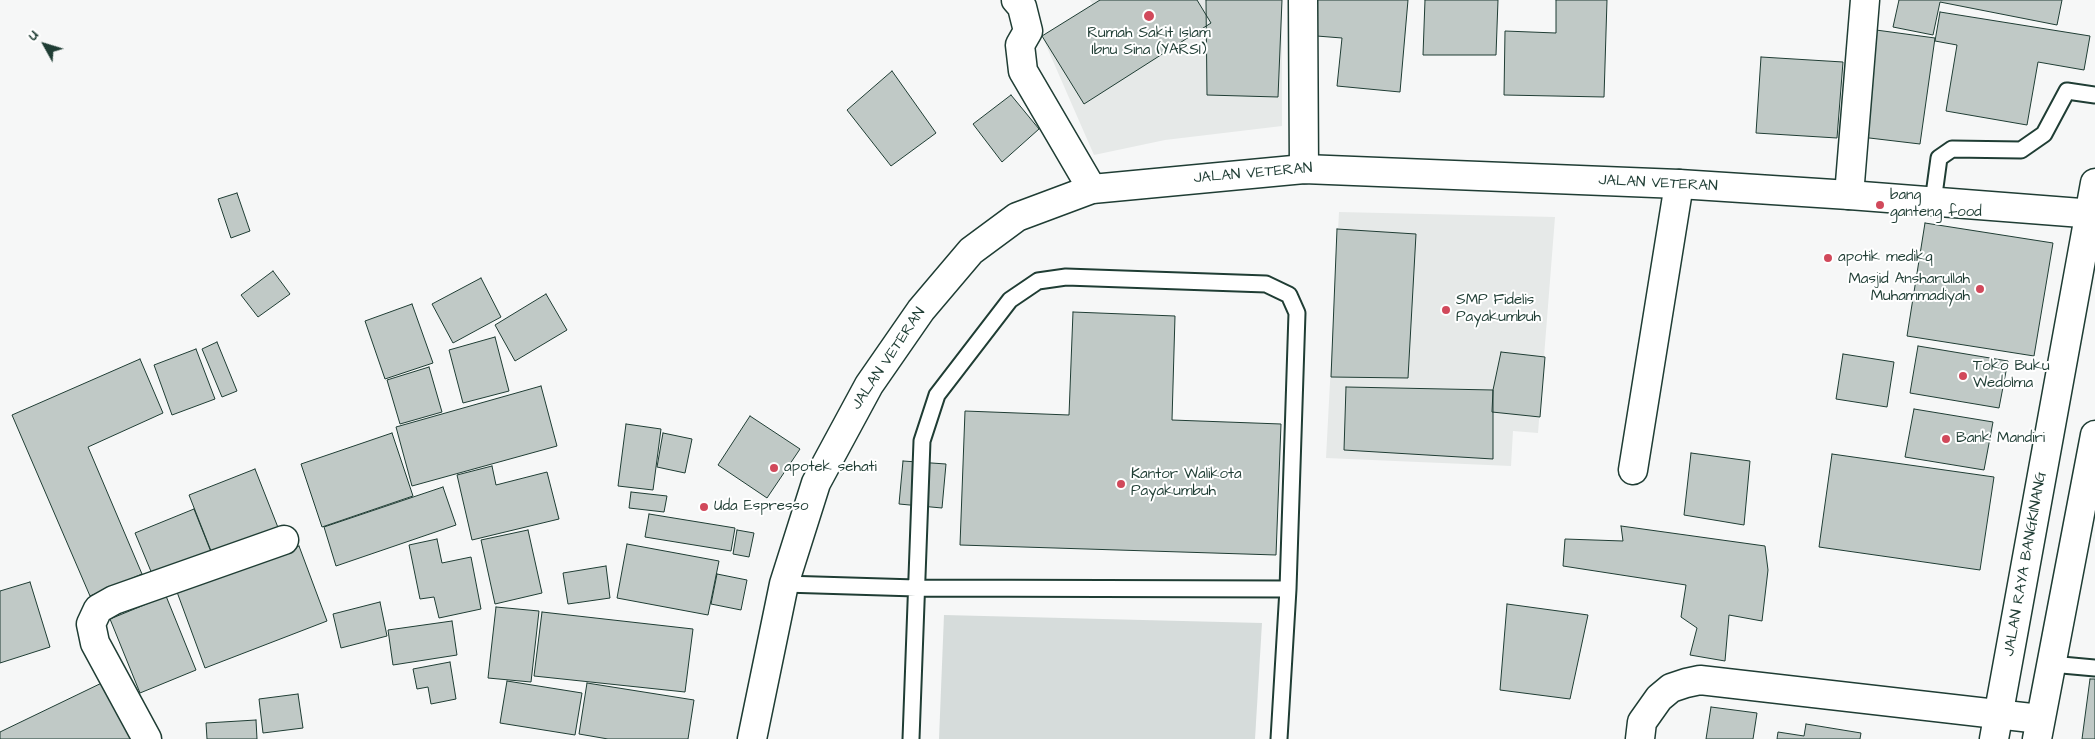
<!DOCTYPE html>
<style>
body{margin:0}
#map{position:relative;width:2095px;height:739px;overflow:hidden;background:#f6f7f7;font-family:"Architects Daughter",sans-serif}
canvas{display:block}
.north{position:absolute;left:20px;top:20px;width:50px;height:50px;-webkit-text-stroke:4px #fff;paint-order:stroke;rotate:309deg;font-size:14px;font-weight:700;line-height:20px;text-align:center;color:#1f3d34}
.north::after{content:'';display:block;margin:auto;width:18px;height:22px;background:#1f3d34;clip-path:polygon(50% 0,100% 100%,50% 72%,0 100%)}
</style>
<div id="map">
<canvas width="2095" height="739"></canvas>
<div class="north">U</div>
</div>
<script>
const ctx = document.querySelector('canvas').getContext('2d');
ctx.lineJoin = 'round';
function fill(path, color) {
  ctx.fillStyle = color;
  ctx.fill(path, 'evenodd');
}
function toPath(rows) {
  const path = new Path2D();
  for (const r of rows) {
    path.moveTo(r[0], r[1]);
    for (let i = 2; i < r.length; i += 2) path.lineTo(r[i], r[i + 1]);
  }
  return path;
}
function strokePath(path, color, width, dash) {
  ctx.strokeStyle = color;
  ctx.lineWidth = width;
  ctx.lineCap = dash ? 'butt' : 'round';
  ctx.setLineDash(dash || []);
  ctx.stroke(path);
}
function drawText(font, color, halo, rows, align = 'center') {
  ctx.font = font + ' "Architects Daughter",sans-serif';
  ctx.lineWidth = 4;
  ctx.setLineDash([]);
  ctx.textBaseline = 'middle';
  ctx.strokeStyle = halo;
  ctx.fillStyle = color;
  for (const [text, x, y, turn = 0] of rows) {
    ctx.save();
    ctx.translate(x, y);
    ctx.rotate((+turn || 0) * Math.PI / 180);
    ctx.textAlign = isNaN(turn) ? turn : align;
    if (halo) ctx.strokeText(text, 0, 0);
    ctx.fillText(text, 0, 0);
    ctx.restore();
  }
}
fill(toPath([
 [1090,0,1282,0,1282,126,1165,140,1094,155,1042,36,1093,5],
 [1339,212,1555,217,1538,433,1513,431,1511,466,1326,458]
]), '#e6e9e8');
fill(toPath([
 [944,615,1262,623,1255,739,939,739]
]), '#d6dcdb');
const building = toPath([
 [1100,0,1197,0,1211,23,1084,104,1042,36,1100,0],
 [1206,0,1282,0,1278,97,1207,95,1206,0],
 [1307,0,1408,0,1400,92,1337,86,1342,38,1304,35,1307,0],
 [1425,0,1498,0,1496,55,1423,55,1425,0],
 [1556,0,1607,0,1604,97,1504,95,1505,31,1556,33,1556,0],
 [1899,0,2062,0,2057,25,1940,2,1933,35,1893,27,1899,0],
 [1940,12,2090,36,2084,70,2038,62,2027,125,1946,111,1957,45,1935,41,1940,12],
 [1876,30,1935,38,1920,144,1861,137,1876,30],
 [1761,57,1843,62,1837,138,1756,133,1761,57],
 [892,71,936,133,891,166,847,110,892,71],
 [1011,95,1039,129,1002,162,973,124,1011,95],
 [237,193,250,231,231,238,218,199,237,193],
 [1925,223,2053,243,2034,356,1907,336,1925,223],
 [1337,229,1416,234,1408,378,1331,377,1337,229],
 [273,271,290,294,258,317,241,295,273,271],
 [481,278,501,317,453,343,432,304,481,278],
 [546,294,567,330,515,361,495,325,546,294],
 [412,304,433,363,385,379,365,321,412,304],
 [1073,312,1175,316,1172,420,1281,424,1276,555,960,545,965,411,1069,415,1073,312],
 [495,337,509,391,463,403,449,350,495,337],
 [217,342,237,391,222,397,202,349,217,342],
 [1918,346,2008,361,1999,408,1910,393,1918,346],
 [196,349,215,399,172,415,154,365,196,349],
 [1501,352,1545,357,1540,417,1492,412,1493,390,1501,352],
 [1843,354,1894,362,1887,407,1836,399,1843,354],
 [140,359,163,413,88,447,142,574,90,596,12,415,140,359],
 [429,367,442,412,400,424,387,380,429,367],
 [541,386,557,446,412,486,396,427,541,386],
 [1346,387,1493,390,1493,459,1344,450,1346,387],
 [1914,409,1993,422,1984,470,1905,457,1914,409],
 [750,416,800,449,767,498,718,465,750,416],
 [626,424,661,429,653,490,618,486,626,424],
 [392,433,413,496,322,527,301,464,392,433],
 [663,433,692,439,685,473,657,467,663,433],
 [1691,453,1750,461,1744,525,1684,515,1691,453],
 [1832,454,1994,477,1980,570,1819,547,1832,454],
 [903,461,946,464,942,508,899,504,903,461],
 [492,466,496,485,547,472,559,519,472,540,457,475,492,466],
 [255,469,279,530,213,556,189,495,255,469],
 [443,487,456,525,336,566,324,527,443,487],
 [631,492,667,496,664,512,629,508,631,492],
 [194,509,213,557,155,581,135,533,194,509],
 [649,514,735,528,731,551,645,537,649,514],
 [1621,526,1765,546,1768,570,1762,621,1729,615,1725,661,1690,655,1697,628,1681,617,1686,585,1563,566,1565,539,1623,541,1621,526],
 [528,530,542,593,495,604,481,540,528,530],
 [737,530,754,533,749,557,733,554,737,530],
 [437,539,442,563,471,557,481,609,439,618,434,597,420,599,409,545,437,539],
 [627,544,719,561,708,615,617,598,627,544],
 [299,546,327,621,205,668,177,592,299,546],
 [606,566,610,598,568,604,563,573,606,566],
 [717,574,747,580,741,610,711,604,717,574],
 [30,582,50,647,0,663,0,591,30,582],
 [166,596,196,670,140,693,110,619,166,596],
 [380,602,387,636,341,648,333,614,380,602],
 [1507,604,1588,615,1570,699,1500,690,1507,604],
 [496,607,539,611,531,682,488,678,496,607],
 [542,612,693,629,685,692,534,676,542,612],
 [452,621,457,655,393,665,388,630,452,621],
 [450,662,456,699,431,704,428,687,417,689,413,669,450,662],
 [110,679,139,739,0,739,0,732,110,679],
 [2090,679,2095,679,2095,739,2082,739,2090,679],
 [507,681,582,693,575,735,500,723,507,681],
 [587,683,694,700,688,739,608,739,579,734,587,683],
 [298,694,303,728,263,733,259,699,298,694],
 [1711,707,1757,713,1753,739,1706,739,1711,707],
 [256,720,257,739,207,739,206,723,256,720],
 [1806,724,1861,733,1860,739,1777,739,1778,732,1804,736,1806,724]
]);
fill(building, '#c0c9c6');
strokePath(building, '#1f3d34', 1);
const lane = toPath([
 [1933,202,1939,158,1952,149,2021,150,2044,134,2067,91,2095,95],
 [784,584,916,588,1288,589],
 [2051,664,2095,668],
 [911,739,922,441,937,395,1010,300,1038,281,1066,277,1266,284,1289,295,1297,313,1288,589,1279,739]
]);
const street = toPath([
 [1016,0,1022,7,1028,31,1020,45,1023,71,1092,189],
 [1303,0,1304,169],
 [1849,195,1865,0],
 [1633,470,1679,184],
 [147,739,95,643,91,624,98,609,114,600,284,540],
 [1640,739,1642,722,1659,698,1671,688,1686,683,1700,680,2040,719]
]);
const secondary = toPath([
 [752,739,784,584,816,483,869,385,921,310,971,251,1017,217,1092,189,1304,169,1679,184,1849,195,2095,214]
]);
const highway = toPath([
 [1994,739,2095,183],
 [2037,739,2095,435]
]);
strokePath(lane, '#1f3d34', 19);
strokePath(street, '#1f3d34', 31);
strokePath(secondary, '#1f3d34', 31);
strokePath(highway, '#1f3d34', 31);
strokePath(lane, '#fff', 15);
strokePath(street, '#fff', 28);
strokePath(secondary, '#fff', 28);
strokePath(highway, '#fff', 28);
for (const [x, y, r, color] of [
 [1149,16,6,"#d1495b"],
 [1880,205,5,"#d1495b"],
 [1828,258,5,"#d1495b"],
 [1980,289,5,"#d1495b"],
 [1446,310,5,"#d1495b"],
 [1963,376,5,"#d1495b"],
 [1946,439,5,"#d1495b"],
 [774,468,5,"#d1495b"],
 [1121,484,5,"#d1495b"],
 [704,507,5,"#d1495b"]
]) {
  const dot = new Path2D();
  dot.arc(x, y, r, 0, 2 * Math.PI);
  ctx.fillStyle = color;
  ctx.fill(dot);
  strokePath(dot, '#fff', 2);
}
drawText('15px', '#1f3d34', '#fff', [
 ["Rumah Sakit Islam",1149,34,"center"],
 ["Ibnu Sina (YARSI)",1149,51,"center"],
 ["bang",1890,196],
 ["ganteng food",1890,213],
 ["apotik medikq",1838,258],
 ["Masjid Ansharullah",1970,280,"right"],
 ["Muhammadiyah",1970,297,"right"],
 ["SMP Fidelis",1456,301],
 ["Payakumbuh",1456,318],
 ["Toko Buku",1973,367],
 ["Wedolma",1973,384],
 ["Bank Mandiri",1956,439],
 ["apotek sehati",784,468],
 ["Kantor Walikota",1131,475],
 ["Payakumbuh",1131,492],
 ["Uda Espresso",714,507]
], 'left');
drawText('15px', '#1f3d34', '#fff', [
 ["JALAN VETERAN",1253,174,-5],
 ["JALAN VETERAN",1658,184,3],
 ["JALAN VETERAN",889,359,-56],
 ["JALAN RAYA BANGKINANG",2026,564,-80]
]);
</script>
